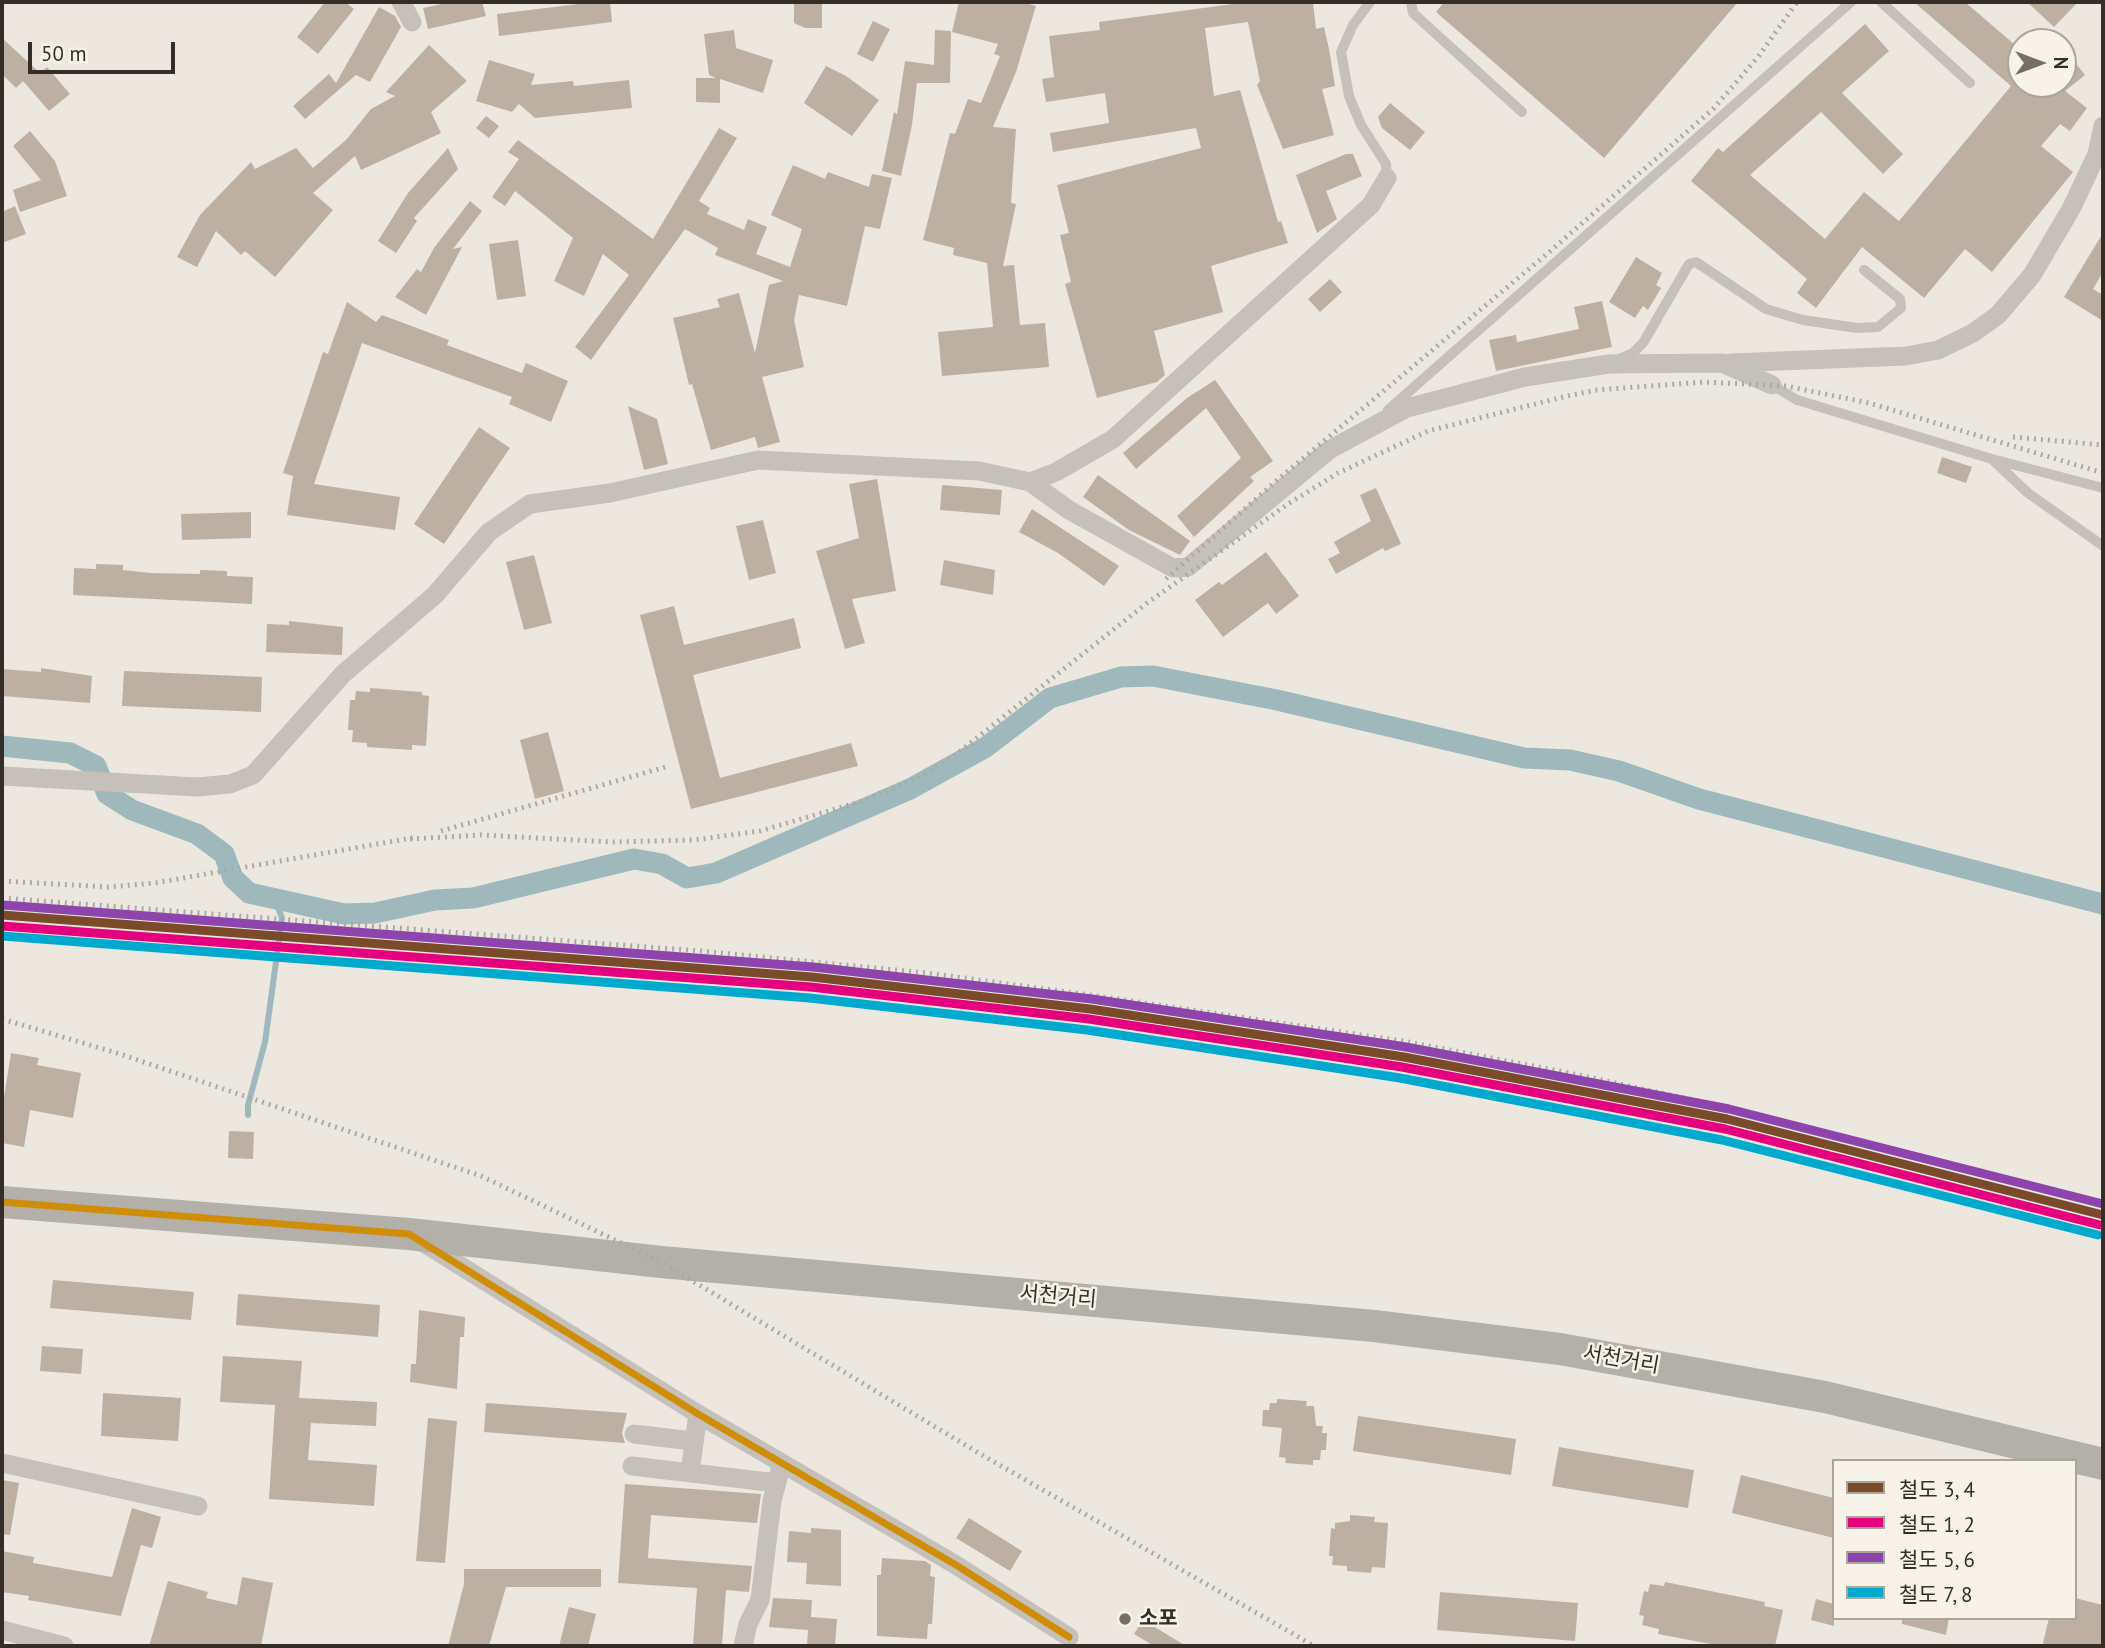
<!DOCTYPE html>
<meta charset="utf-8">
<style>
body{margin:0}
#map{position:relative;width:2105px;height:1648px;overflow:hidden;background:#ece8e0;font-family:"PT Sans","Noto Sans KR",sans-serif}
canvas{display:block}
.frame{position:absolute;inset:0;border:4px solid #352e28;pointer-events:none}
.legend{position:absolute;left:1832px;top:1459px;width:245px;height:161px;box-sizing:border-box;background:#f8f3e8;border:2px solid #aaa49b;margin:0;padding:9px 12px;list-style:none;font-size:21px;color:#352e28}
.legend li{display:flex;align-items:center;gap:14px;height:35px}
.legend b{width:35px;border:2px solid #aaa49b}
.north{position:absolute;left:2007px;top:28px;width:70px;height:70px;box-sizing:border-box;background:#f8f3e8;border:2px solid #aaa49b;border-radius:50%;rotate:90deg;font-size:19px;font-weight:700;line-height:28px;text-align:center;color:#352e28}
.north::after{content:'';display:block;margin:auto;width:24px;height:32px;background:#756f68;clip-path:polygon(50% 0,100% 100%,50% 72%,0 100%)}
.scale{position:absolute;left:28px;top:42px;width:147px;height:32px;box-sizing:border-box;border:4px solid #352e28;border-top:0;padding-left:9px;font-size:21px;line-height:24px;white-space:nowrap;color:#352e28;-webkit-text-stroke:5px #f8f3e8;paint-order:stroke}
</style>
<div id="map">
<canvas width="2105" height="1648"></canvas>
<div class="frame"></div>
<ul class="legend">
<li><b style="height:9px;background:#7a4b2a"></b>철도 3, 4</li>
<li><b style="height:9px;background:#e5007d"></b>철도 1, 2</li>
<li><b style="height:9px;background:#8e44ad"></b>철도 5, 6</li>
<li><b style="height:9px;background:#00a9ce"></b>철도 7, 8</li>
</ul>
<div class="north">N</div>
<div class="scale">50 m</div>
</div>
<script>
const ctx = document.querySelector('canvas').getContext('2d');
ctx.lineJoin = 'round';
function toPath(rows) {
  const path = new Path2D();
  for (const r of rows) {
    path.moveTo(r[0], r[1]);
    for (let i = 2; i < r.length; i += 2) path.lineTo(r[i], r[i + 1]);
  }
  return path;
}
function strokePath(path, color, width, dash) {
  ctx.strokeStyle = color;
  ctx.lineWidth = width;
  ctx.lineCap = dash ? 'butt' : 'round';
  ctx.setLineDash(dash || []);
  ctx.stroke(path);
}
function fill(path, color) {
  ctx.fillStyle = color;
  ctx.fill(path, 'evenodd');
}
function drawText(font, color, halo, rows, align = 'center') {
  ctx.font = font + ' "PT Sans","Noto Sans KR",sans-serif';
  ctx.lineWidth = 5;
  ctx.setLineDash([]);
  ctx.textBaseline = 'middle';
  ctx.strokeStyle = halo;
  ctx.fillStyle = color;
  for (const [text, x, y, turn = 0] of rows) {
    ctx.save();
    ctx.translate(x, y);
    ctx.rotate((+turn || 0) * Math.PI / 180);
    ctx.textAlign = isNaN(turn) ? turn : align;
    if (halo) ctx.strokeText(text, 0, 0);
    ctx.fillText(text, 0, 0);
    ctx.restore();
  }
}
strokePath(toPath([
 [248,1115,248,1105,265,1042,282,918,275,900]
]), '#9eb8bc', 6);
strokePath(toPath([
 [2,746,70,753,96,766,107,794,132,810,197,834,224,854,233,878,249,893,344,914,375,913,435,900,473,898,634,859,662,864,687,878,716,873,910,789,986,747,1050,698,1121,677,1153,676,1277,700,1524,758,1570,760,1619,771,1699,799,2103,904]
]), '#9eb8bc', 21);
fill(toPath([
 [325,2,345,2,354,9,318,54,297,37],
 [451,2,482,2,486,16,428,29,423,8],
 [595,2,610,2,612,22,499,36,497,14],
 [794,2,822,2,822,28,805,28,794,23],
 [959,2,1022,2,1036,6,1016,72,993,127,1016,129,1011,203,1016,204,1003,266,1014,265,1020,325,1045,323,1049,367,942,376,938,332,993,327,987,263,953,255,954,248,923,240,950,133,955,134,968,99,981,103,1000,56,994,54,998,44,952,32],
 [1248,2,1313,2,1316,29,1324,27,1329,49,1335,86,1322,89,1334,135,1283,149,1257,85,1260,81,1248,22,1205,28,1214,96,1240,90,1278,222,1281,221,1288,243,1211,266,1223,312,1154,331,1165,375,1157,382,1097,398,1065,284,1071,282,1060,235,1069,233,1057,185,1201,148,1196,128,1053,152,1050,133,1109,123,1105,93,1046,102,1042,79,1054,77,1049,36,1100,30,1099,22],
 [1444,2,1738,2,1604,158,1436,12],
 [1914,2,1965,2,2021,50,2021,84,2056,84,2063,89,2063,47,2085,75,2065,91,2087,108,2070,131,2060,124,2041,146,2073,172,1992,272,1965,249,1924,298,1862,247,1816,308,1797,293,1807,279,1691,181,1718,148,1723,152,1865,24,1889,51,1842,93,1903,154,1883,174,1821,112,1750,175,1825,239,1864,192,1899,221,2011,86],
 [2027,2,2078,2,2054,27],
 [379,7,395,16,401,27,370,82,356,75,305,119,293,106,329,74,336,83],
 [873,21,890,29,873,62,857,54],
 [734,30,736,48,773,60,763,93,720,79,720,103,696,102,696,78,716,78,709,75,704,34],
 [935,30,951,31,950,83,917,83,912,125,901,176,882,171,894,112,897,114,905,61,934,65],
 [2,38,40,73,47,67,70,94,49,111,23,81,16,88,2,74],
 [429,45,467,81,431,112,441,133,361,170,355,156,313,193,333,210,275,277,245,251,241,255,216,231,197,267,177,257,200,215,251,162,255,169,296,148,313,168,346,140,371,109,395,96,386,92],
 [489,60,535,74,531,85,573,81,574,86,629,80,632,108,535,118,519,104,512,112,476,101],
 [826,66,846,76,879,100,852,136,804,103],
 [1390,103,1425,132,1410,150,1382,128,1378,117],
 [486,116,499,126,489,138,476,128],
 [719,128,737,138,699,201,710,208,707,214,744,230,748,219,767,227,756,254,790,267,802,229,771,215,793,165,825,179,828,172,869,187,872,174,892,178,880,229,865,226,847,306,799,295,794,320,804,367,762,377,780,442,758,448,755,437,711,450,692,384,689,385,673,318,720,307,717,299,739,293,755,353,769,285,783,281,715,255,718,248,685,229,591,360,575,347,629,275,603,254,584,296,554,281,573,238,515,191,505,206,492,197,519,159,508,152,518,140,653,239],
 [30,131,55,161,67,196,20,212,13,190,41,180,13,146],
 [448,148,458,169,414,218,417,221,396,253,378,241,408,193],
 [1346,154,1353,154,1362,176,1326,191,1337,219,1317,233,1296,175],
 [470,201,482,211,453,249,462,247,426,315,395,297,417,269,421,272,434,248],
 [15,206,26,234,2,243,2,212],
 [2103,233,2103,272,2093,289,2103,295,2103,321,2064,297],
 [518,240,526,296,497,300,489,244],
 [1636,257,1662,273,1656,285,1661,288,1648,310,1643,306,1635,318,1609,302],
 [1330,279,1342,292,1320,312,1308,299],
 [1602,301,1612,347,1496,371,1489,340,1516,335,1517,342,1579,329,1574,307],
 [347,302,376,322,382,315,449,340,447,345,522,373,526,363,568,381,551,422,509,404,512,397,362,343,314,484,400,497,395,530,287,515,293,476,283,473,323,352,328,354],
 [1215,380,1273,461,1250,477,1254,481,1194,537,1177,516,1241,458,1206,408,1136,469,1123,453,1187,398],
 [628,406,657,419,668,464,644,470],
 [479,427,510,448,444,544,414,524],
 [1942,457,1972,467,1966,483,1937,473],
 [1098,475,1190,541,1180,555,1129,530,1083,497],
 [877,479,896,591,852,599,865,643,845,649,816,551,859,538,849,484],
 [942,485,1002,490,1000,515,940,510],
 [1376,488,1401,544,1385,551,1383,548,1336,574,1328,559,1340,553,1334,542,1371,521,1360,495],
 [1032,509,1119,566,1104,586,1058,553,1019,532],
 [251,512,251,538,182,540,181,514],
 [763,520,776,573,749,580,736,526],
 [1266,552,1299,596,1276,614,1268,603,1223,637,1195,600,1219,582,1222,585],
 [534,555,552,623,524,630,506,562],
 [944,560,995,570,993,595,940,585],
 [96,564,123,565,123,570,150,573,200,574,200,570,227,571,227,576,253,577,252,604,73,595,74,568,96,569],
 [674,606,684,645,794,618,801,648,693,675,720,778,851,743,858,766,691,809,640,615],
 [289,621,343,627,342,655,266,652,267,624,289,625],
 [41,668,92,676,90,703,2,696,2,669,41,672],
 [124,671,262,677,261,712,122,706],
 [370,688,422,692,422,695,429,696,426,746,412,745,412,750,367,747,367,743,352,742,353,730,348,730,350,700,355,700,356,691,370,692],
 [548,732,564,791,535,799,520,740],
 [11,1053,39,1058,37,1065,81,1073,73,1118,30,1110,24,1147,2,1143,2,1110],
 [229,1131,254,1132,253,1159,228,1158],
 [53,1280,194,1292,191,1320,50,1308],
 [238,1294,380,1305,378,1337,236,1325],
 [419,1310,465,1317,464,1337,460,1337,457,1389,410,1382,411,1364,416,1364],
 [42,1346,83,1349,81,1374,40,1371],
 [223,1356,302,1361,299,1398,377,1402,376,1426,311,1423,308,1460,377,1465,374,1506,269,1499,275,1405,220,1402],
 [103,1393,181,1398,178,1441,101,1436],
 [1277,1399,1307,1401,1306,1406,1314,1406,1316,1426,1323,1426,1322,1433,1327,1433,1326,1450,1321,1450,1320,1460,1313,1460,1313,1465,1285,1463,1286,1458,1279,1457,1282,1428,1262,1426,1263,1410,1269,1410,1270,1403,1277,1403],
 [486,1403,627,1413,622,1433,625,1443,484,1432],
 [1358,1416,1516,1439,1511,1475,1353,1451],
 [428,1418,457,1421,445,1563,416,1561],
 [1559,1447,1694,1470,1688,1508,1552,1486],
 [1741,1475,1834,1498,1834,1538,1732,1513],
 [2,1480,19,1483,10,1535,2,1534],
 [625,1484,761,1494,757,1523,651,1515,648,1558,752,1566,749,1592,726,1590,722,1646,693,1646,697,1588,618,1583],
 [132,1508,161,1517,152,1548,141,1545,121,1616,28,1600,29,1596,2,1592,2,1551,34,1557,33,1563,112,1577],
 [1350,1515,1375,1517,1374,1522,1388,1523,1385,1568,1372,1567,1371,1573,1347,1571,1347,1566,1332,1565,1333,1556,1329,1556,1331,1528,1335,1529,1335,1523,1350,1521],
 [969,1518,1022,1551,1010,1571,956,1538],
 [811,1528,841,1530,841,1586,806,1584,807,1563,787,1562,789,1531,811,1533],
 [882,1558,925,1561,931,1565,930,1576,935,1577,932,1624,928,1624,927,1639,877,1636,877,1575,881,1575],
 [464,1569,601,1569,601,1587,506,1587,489,1646,448,1646,464,1584],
 [242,1577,273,1583,261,1646,149,1646,168,1581,208,1592,206,1598,237,1605],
 [1665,1582,1765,1602,1764,1606,1783,1610,1775,1646,1721,1646,1658,1634,1659,1629,1642,1625,1644,1616,1639,1615,1644,1591,1648,1592,1650,1584,1664,1586],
 [1440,1592,1578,1603,1575,1641,1437,1630],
 [773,1598,812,1600,811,1617,837,1619,835,1646,807,1646,808,1630,769,1627],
 [2075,1598,2103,1605,2103,1646,2046,1646,2043,1643,2049,1618,2075,1618],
 [1816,1599,1834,1604,1834,1626,1811,1620],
 [569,1607,596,1614,588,1646,559,1646],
 [1902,1618,1949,1618,1946,1635,1902,1624],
 [1143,1620,1186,1646,1154,1646,1134,1634]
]), '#beafa3');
strokePath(toPath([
 [1370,2,1353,25,1341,52,1349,96,1361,125,1386,164,1387,178],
 [1411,2,1413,13,1522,112],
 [1881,2,1970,83],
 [1619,359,1633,353,1643,343,1689,264,1696,262,1766,309,1803,320,1857,328,1878,327,1901,308,1900,299,1864,270],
 [1772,385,1797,400,1992,459,2103,488],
 [1388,410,1851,2],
 [1995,462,2028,493,2103,546]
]), '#c5c0b9', 10);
strokePath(toPath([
 [401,2,412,22],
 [1730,363,1906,356,1938,350,1973,333,1998,315,2032,275,2071,209,2097,154,2103,126],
 [1030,482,1056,472,1113,439,1371,205,1387,178],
 [2,776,197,787,230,784,253,775,343,674,435,595,489,532,530,504,610,493,758,460,979,471,1030,482,1069,510,1173,568,1188,567,1329,450,1407,408,1525,377,1609,364,1722,363,1772,385],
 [419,1240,698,1414,956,1565,1069,1637],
 [634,1434,692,1441],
 [2,1463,198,1506],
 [632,1466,777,1483],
 [690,1473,698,1414],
 [2,1630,64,1646],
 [743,1646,748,1624,760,1600,772,1501,782,1463]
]), '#c5c0b9', 19);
strokePath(toPath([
 [2,1202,409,1234,661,1262,1374,1326,1560,1349,1825,1397,2103,1464]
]), '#b3afa9', 32);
strokePath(toPath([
 [2013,437,2103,445],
 [1166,579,1275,482,1548,253,1713,109,1758,57,1797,2],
 [441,831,669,766],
 [410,839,481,835,612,842,694,840,760,831,863,801,925,774,954,756,1147,603,1288,504,1338,473,1428,431,1567,396,1597,390,1704,382,1786,386,1869,403,2103,473],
 [2,881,108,887,155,883,417,837],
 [2,898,701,951,927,973,1090,995,1403,1041,1570,1073,1730,1108,2103,1205],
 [2,1019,120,1054,481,1176,661,1262,977,1452,1314,1646]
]), '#aca9a4', 5, [2, 5]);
strokePath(toPath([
 [2,1202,409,1234,698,1414,956,1565,1069,1637]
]), '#d08e08', 7);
strokePath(toPath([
 [2,915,812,977,1090,1009,1404,1057,1727,1119,2103,1215]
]), '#7a4b2a', 9);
strokePath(toPath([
 [2,926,811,987,1089,1019,1402,1067,1725,1129,2100,1225]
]), '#e5007d', 9);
strokePath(toPath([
 [3,905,813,967,1092,999,1406,1047,1729,1109,2103,1204]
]), '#8e44ad', 9);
strokePath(toPath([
 [2,936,810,998,1087,1030,1400,1078,1722,1140,2098,1235]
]), '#00a9ce', 9);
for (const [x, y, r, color] of [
 [1125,1619,7,"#756f68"]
]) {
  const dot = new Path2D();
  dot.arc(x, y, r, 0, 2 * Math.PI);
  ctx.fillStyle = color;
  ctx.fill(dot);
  strokePath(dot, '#f8f3e8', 2.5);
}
drawText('21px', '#352e28', '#f8f3e8', [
 ["서천거리",1058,1297,5],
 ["서천거리",1621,1360,10]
]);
drawText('bold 21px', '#352e28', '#f8f3e8', [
 ["소포",1139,1619]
], 'left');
</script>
